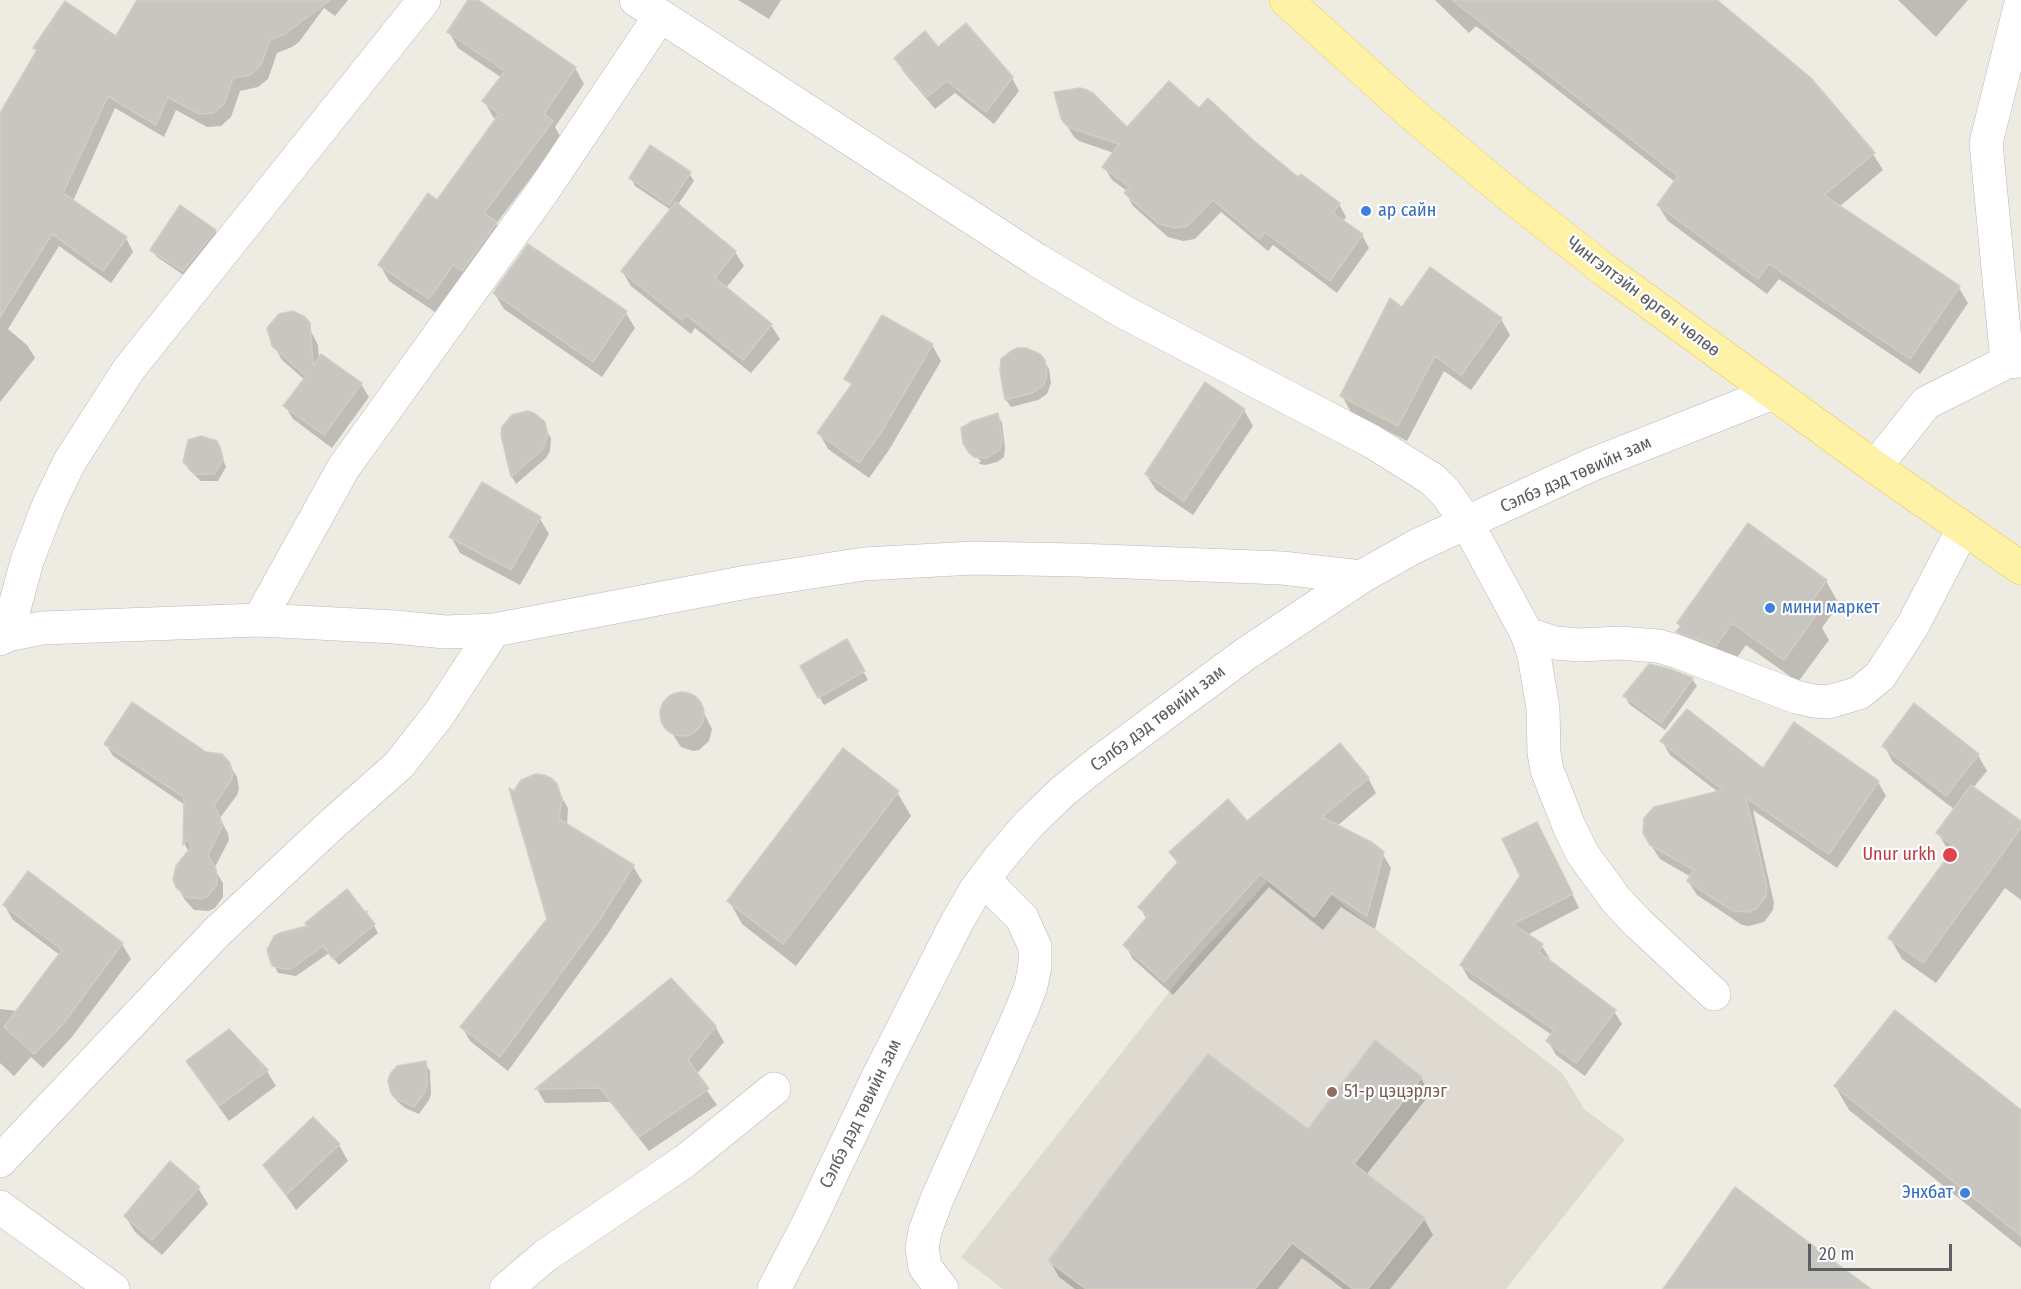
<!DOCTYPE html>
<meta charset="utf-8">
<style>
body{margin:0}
#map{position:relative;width:2021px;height:1289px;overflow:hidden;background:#eeebe3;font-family:"Fira Sans Condensed",sans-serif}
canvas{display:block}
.scale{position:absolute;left:1808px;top:1244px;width:144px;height:27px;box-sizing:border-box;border:3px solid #5b5e63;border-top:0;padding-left:8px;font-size:18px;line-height:21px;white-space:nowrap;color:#5b5e63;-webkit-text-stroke:4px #fff;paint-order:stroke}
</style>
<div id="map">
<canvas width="2021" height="1289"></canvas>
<div class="scale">20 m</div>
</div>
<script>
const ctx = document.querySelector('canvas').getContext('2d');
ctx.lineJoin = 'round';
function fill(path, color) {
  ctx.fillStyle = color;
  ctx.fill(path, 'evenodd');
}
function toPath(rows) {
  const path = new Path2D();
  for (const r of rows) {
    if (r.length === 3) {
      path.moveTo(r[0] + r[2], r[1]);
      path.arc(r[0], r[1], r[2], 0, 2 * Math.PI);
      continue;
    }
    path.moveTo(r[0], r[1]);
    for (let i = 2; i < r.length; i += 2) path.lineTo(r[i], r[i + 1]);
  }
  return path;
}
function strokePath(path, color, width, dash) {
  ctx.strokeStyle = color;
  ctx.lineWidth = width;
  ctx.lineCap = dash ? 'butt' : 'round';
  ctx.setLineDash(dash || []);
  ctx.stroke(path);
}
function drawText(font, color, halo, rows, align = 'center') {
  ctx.font = font + ' "Fira Sans Condensed",sans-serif';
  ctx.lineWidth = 4.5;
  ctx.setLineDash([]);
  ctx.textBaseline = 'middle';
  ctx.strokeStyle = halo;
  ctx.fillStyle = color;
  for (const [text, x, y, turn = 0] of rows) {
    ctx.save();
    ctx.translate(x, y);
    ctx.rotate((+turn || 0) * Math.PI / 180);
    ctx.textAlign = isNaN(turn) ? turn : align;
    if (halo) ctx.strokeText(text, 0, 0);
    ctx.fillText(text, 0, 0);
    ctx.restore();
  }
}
fill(toPath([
 [1287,861,1563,1074,1584,1109,1625,1139,1506,1289,1003,1289,961,1257,1196,958]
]), '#dedad1');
fill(toPath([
 [139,0,348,0,335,16,324,8,299,42,292,47,277,53,268,79,258,87,240,91,231,117,221,126,207,127,176,110,164,137,115,108,73,201,126,238,133,252,111,283,59,246,8,329,27,345,35,358,0,402,0,116,38,53,35,48,117,39],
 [470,0,476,0,575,68,584,84,555,127,561,138,496,224,505,239,438,314,389,281,380,265,438,202,497,120,493,117,484,101,502,78,458,48,449,32],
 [738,0,781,0,769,19],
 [1435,0,1713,0,1810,79,1873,154,1883,170,1839,207,1959,288,1968,303,1920,374,1779,279,1767,294,1668,221,1658,205,1675,182,1476,26,1469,33],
 [1898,0,1968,0,1936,37],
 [938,49,1012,78,1019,91,994,124,955,93,935,109,903,71,896,58],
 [1200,110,1253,142,1299,179,1339,204,1346,217,1343,222,1362,235,1369,248,1337,293,1273,245,1268,251,1221,212,1195,239,1183,241,1168,237,1133,206,1126,193,1127,191,1112,180,1104,167,1114,153,1079,141,1074,137,1062,118,1127,129],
 [689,173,694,181,677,206,735,252,744,266,725,289,771,325,780,339,751,373,695,328,691,334,631,286,622,271,671,210,635,186,631,178],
 [215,231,220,238,188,278,157,257,152,250],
 [529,246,626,313,635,328,602,377,504,309,494,293],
 [1402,309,1501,319,1510,335,1471,390,1444,371,1407,441,1351,412,1342,396],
 [304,318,318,345,319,360,361,384,369,397,332,448,293,419,285,406,305,380,282,360,274,346],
 [932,345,941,361,889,450,869,478,828,449,819,433],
 [1044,361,1049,369,1051,383,1047,394,1038,400,1011,407,1006,400],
 [1244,410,1253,426,1193,515,1156,490,1146,474],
 [998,415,1002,423,1005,448,1004,457,997,462,985,465,980,464,970,456,979,463,981,461,966,448],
 [539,418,551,438,550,451,546,458,516,484,512,477,503,435],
 [216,442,226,467,218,481,201,481,189,470,185,462],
 [482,484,540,519,549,534,520,585,460,553,451,537],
 [1826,581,1839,604,1822,628,1829,640,1798,682,1746,645,1729,669,1691,655,1678,632,1682,628,1679,623],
 [846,641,868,680,824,705,802,666],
 [1692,679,1697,686,1665,730,1629,704,1625,696],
 [679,694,692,695,697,699,712,729,709,741,699,750,693,751,681,747,663,719,664,706,667,701],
 [1662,741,1763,770,1878,782,1886,796,1837,868,1753,810,1774,903,1773,910,1764,922,1749,926,1742,925,1697,895,1688,881,1691,877,1660,859,1647,839,1718,792,1670,755],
 [106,744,206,754,229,764,237,777,239,789,237,795,220,818,228,834,229,840,214,869,223,883,223,897,215,908,209,911,194,910,185,900,177,886,189,852,185,845,185,805,113,756],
 [1884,746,1978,755,1987,771,1973,788,2021,823,2021,900,2005,888,1936,983,1902,959,1890,938,1951,855,1938,833,1955,810,1893,762],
 [1368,778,1376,793,1337,826,1382,853,1391,868,1375,929,1341,907,1323,930,1269,887,1173,995,1133,959,1125,945,1147,920,1140,907,1178,865,1171,852],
 [897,792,911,816,796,966,742,924,729,901],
 [559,793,568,808,567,826,633,866,642,881,607,935,508,1071,470,1041,462,1027,548,919],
 [1545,838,1579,908,1527,935,1542,946,1550,959,1549,961,1614,1011,1622,1024,1585,1076,1556,1055,1548,1041,1552,1035,1469,979,1461,965,1522,876],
 [28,874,122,944,131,959,71,1038,43,1068,31,1057,14,1076,0,1063,0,1009,18,1011,60,955,13,920,4,905],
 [367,913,378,933,339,965,329,953,296,976,278,973,274,965],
 [671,980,715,1026,724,1042,696,1075,717,1105,649,1151,610,1102,545,1103,537,1089],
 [1375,1042,1421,1078,1430,1094,1366,1175,1424,1219,1433,1235,1390,1289,1343,1289,1302,1258,1278,1289,1075,1289,1059,1277,1050,1261,1308,1131],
 [188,1062,267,1071,276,1086,229,1121,197,1077],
 [425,1063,430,1071,431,1094,429,1100,419,1114,405,1108,397,1101,392,1092],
 [1835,1086,2021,1112,2021,1248,1849,1110],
 [339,1145,348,1161,296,1210,265,1165],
 [198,1188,208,1204,162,1255,135,1232,125,1216]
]), '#0003');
const building = toPath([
 [137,0,330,0,285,34,270,40,261,65,250,75,233,78,224,104,213,113,199,114,168,97,156,125,108,96,63,193,127,237,103,271,52,234,0,317,0,113,37,50,33,48,65,1,116,36,137,0],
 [468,0,478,0,576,67,544,114,553,121,484,213,497,222,462,271,453,265,429,299,378,265,428,193,437,200,499,114,482,101,505,71,447,32,468,0],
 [1452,0,1717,0,1811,78,1875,153,1824,195,1960,286,1910,359,1769,264,1758,279,1657,205,1678,176,1452,0],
 [966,23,1013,77,986,112,947,81,927,97,894,58,925,31,938,47,966,23],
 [1169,81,1199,108,1208,98,1254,141,1298,177,1301,174,1340,203,1333,213,1363,234,1330,281,1265,232,1260,239,1213,200,1187,226,1175,228,1159,224,1124,193,1130,187,1102,167,1119,144,1070,128,1065,124,1061,118,1054,92,1080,88,1087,90,1093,93,1127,127,1169,81],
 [650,145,691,172,669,205,629,178,650,145],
 [676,202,736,251,715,278,772,324,743,360,686,315,682,320,621,271,676,202],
 [180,205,216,230,183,271,150,250,180,205],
 [528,244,627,311,593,362,493,293,528,244],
 [1430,267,1502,318,1461,375,1435,356,1398,426,1340,396,1390,298,1402,307,1430,267],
 [293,311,305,317,310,323,313,366,321,354,362,383,324,435,283,406,306,376,272,346,267,328,279,314,293,311],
 [882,315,933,344,880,434,859,463,817,433,852,384,844,379,882,315],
 [1018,348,1026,348,1040,354,1045,360,1047,375,1043,386,1033,393,1005,400,1000,371,1001,359,1011,351,1018,348],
 [1205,382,1245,409,1184,501,1145,474,1205,382],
 [527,411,534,413,545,422,548,436,542,450,511,477,501,435,502,427,512,415,527,411],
 [998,413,1002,439,1000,449,987,458,974,457,969,453,963,443,961,428,973,421,998,413],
 [201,436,217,441,221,450,223,459,214,474,195,474,183,462,188,440,201,436],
 [482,482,541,517,511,570,449,537,482,482],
 [1748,523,1827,580,1806,609,1816,615,1784,660,1732,623,1716,646,1676,632,1681,626,1677,623,1748,523],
 [847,639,865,671,818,698,800,666,847,639],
 [1649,664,1670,669,1693,678,1661,723,1623,696,1649,664],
 [682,714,22],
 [132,702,206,752,222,754,230,763,233,775,230,782,214,805,221,820,222,827,208,855,216,869,217,884,208,896,201,899,186,897,176,887,173,880,176,866,191,847,188,839,183,845,184,797,104,744,132,702],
 [1914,703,1979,754,1946,796,1882,746,1914,703],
 [1687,709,1763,768,1794,722,1879,781,1829,854,1746,798,1767,887,1766,896,1761,903,1756,909,1748,912,1733,911,1687,881,1694,870,1650,845,1643,833,1644,818,1654,807,1723,790,1660,741,1687,709],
 [1340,743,1369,778,1322,817,1373,843,1384,852,1367,916,1332,893,1314,917,1260,874,1164,982,1123,945,1148,916,1138,907,1178,862,1169,852,1228,799,1247,821,1340,743],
 [843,748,899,791,783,944,727,901,843,748],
 [536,774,544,775,551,778,557,784,562,799,559,819,634,865,599,921,500,1057,460,1027,547,919,509,788,514,791,521,780,536,774],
 [1971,785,2021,821,2021,828,1923,963,1888,938,1955,847,1936,833,1971,785],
 [1537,822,1573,894,1513,924,1543,944,1539,952,1616,1010,1576,1063,1546,1041,1554,1030,1460,965,1520,876,1502,839,1537,822],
 [28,871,123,943,63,1024,34,1054,4,1027,62,950,3,905,28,871],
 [347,889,365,912,368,911,366,913,375,924,333,959,323,946,291,969,285,969,272,966,267,950,274,936,280,933,307,926,305,923,347,889],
 [671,978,716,1026,688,1060,709,1089,639,1137,600,1088,535,1089,671,978],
 [1895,1010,2021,1110,2021,1236,1834,1086,1895,1010],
 [229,1029,268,1070,219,1106,186,1061,229,1029],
 [1375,1040,1422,1077,1354,1164,1425,1218,1368,1289,1353,1289,1292,1243,1255,1289,1086,1289,1048,1261,1124,1160,1208,1054,1308,1129,1375,1040],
 [426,1061,427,1085,425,1092,414,1107,395,1098,391,1093,388,1081,390,1074,397,1066,426,1061],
 [313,1117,340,1144,286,1195,263,1165,313,1117],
 [170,1161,200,1187,152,1240,124,1216,170,1161],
 [1735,1187,1871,1289,1663,1289,1735,1187]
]);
fill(building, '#c8c6c0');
strokePath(building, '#d2cdc1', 1.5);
const minor = toPath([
 [636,0,1037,260,1122,311,1371,441,1432,479,1446,493,1467,523,1527,634,1534,655,1543,708,1544,753,1547,770,1569,826,1582,853,1617,901,1638,923,1714,994],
 [2007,362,1986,143,2021,3],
 [1875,467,1926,403,2007,362,2021,361],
 [259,620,344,467,543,191,660,16],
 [1527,634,1555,643,1580,645,1619,643,1658,646,1676,651,1796,697,1814,701,1828,702,1859,693,1880,676,1913,625,1963,529],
 [7,635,27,561,49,504,70,461,129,369,424,0],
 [0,639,7,635,42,628,259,620,395,627,445,632,494,630,747,582,864,564,974,558,1077,560,1282,568,1361,577],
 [0,1161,217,932,330,826,399,765,439,714,494,630],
 [0,1207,113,1289],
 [506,1289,545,1256,685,1161,774,1089],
 [774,1289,808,1224,878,1077,957,922,975,891,999,859,1029,824,1062,792,1098,763,1244,655,1361,577,1414,547,1591,465,1773,393],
 [942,1289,925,1267,922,1248,925,1231,937,1199,1022,1009,1031,986,1035,965,1035,947,1022,918,984,880]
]);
const major = toPath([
 [1286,0,1412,114,1508,194,1606,271,1875,467,2021,568]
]);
strokePath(minor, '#b5b8bd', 34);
strokePath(major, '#f0ca59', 34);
strokePath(minor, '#fff', 33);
strokePath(major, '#fef2a7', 33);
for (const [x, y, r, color] of [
 [1366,211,6,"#3f7fe0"],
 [1770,608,6,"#3f7fe0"],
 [1950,855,8,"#e0444e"],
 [1332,1092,6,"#8d6e63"],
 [1965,1193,6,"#3f7fe0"]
]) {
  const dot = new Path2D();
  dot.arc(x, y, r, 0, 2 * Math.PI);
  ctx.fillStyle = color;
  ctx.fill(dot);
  strokePath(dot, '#fff', 2);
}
drawText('18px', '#366cbe', '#fff', [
 ["ар сайн",1378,211],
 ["мини маркет",1782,608],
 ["Энхбат",1953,1193,"right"]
], 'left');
drawText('18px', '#5b5e63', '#fff', [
 ["Чингэлтэйн өргөн чөлөө",1643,297,37],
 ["Сэлбэ дэд төвийн зам",1576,475,-24],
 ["Сэлбэ дэд төвийн зам",1158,719,-37],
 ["Сэлбэ дэд төвийн зам",861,1114,-64]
]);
drawText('18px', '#be3a42', '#fff', [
 ["Unur urkh",1936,855]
], 'right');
drawText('18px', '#785e54', '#fff', [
 ["51-р цэцэрлэг",1344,1092]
], 'left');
</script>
